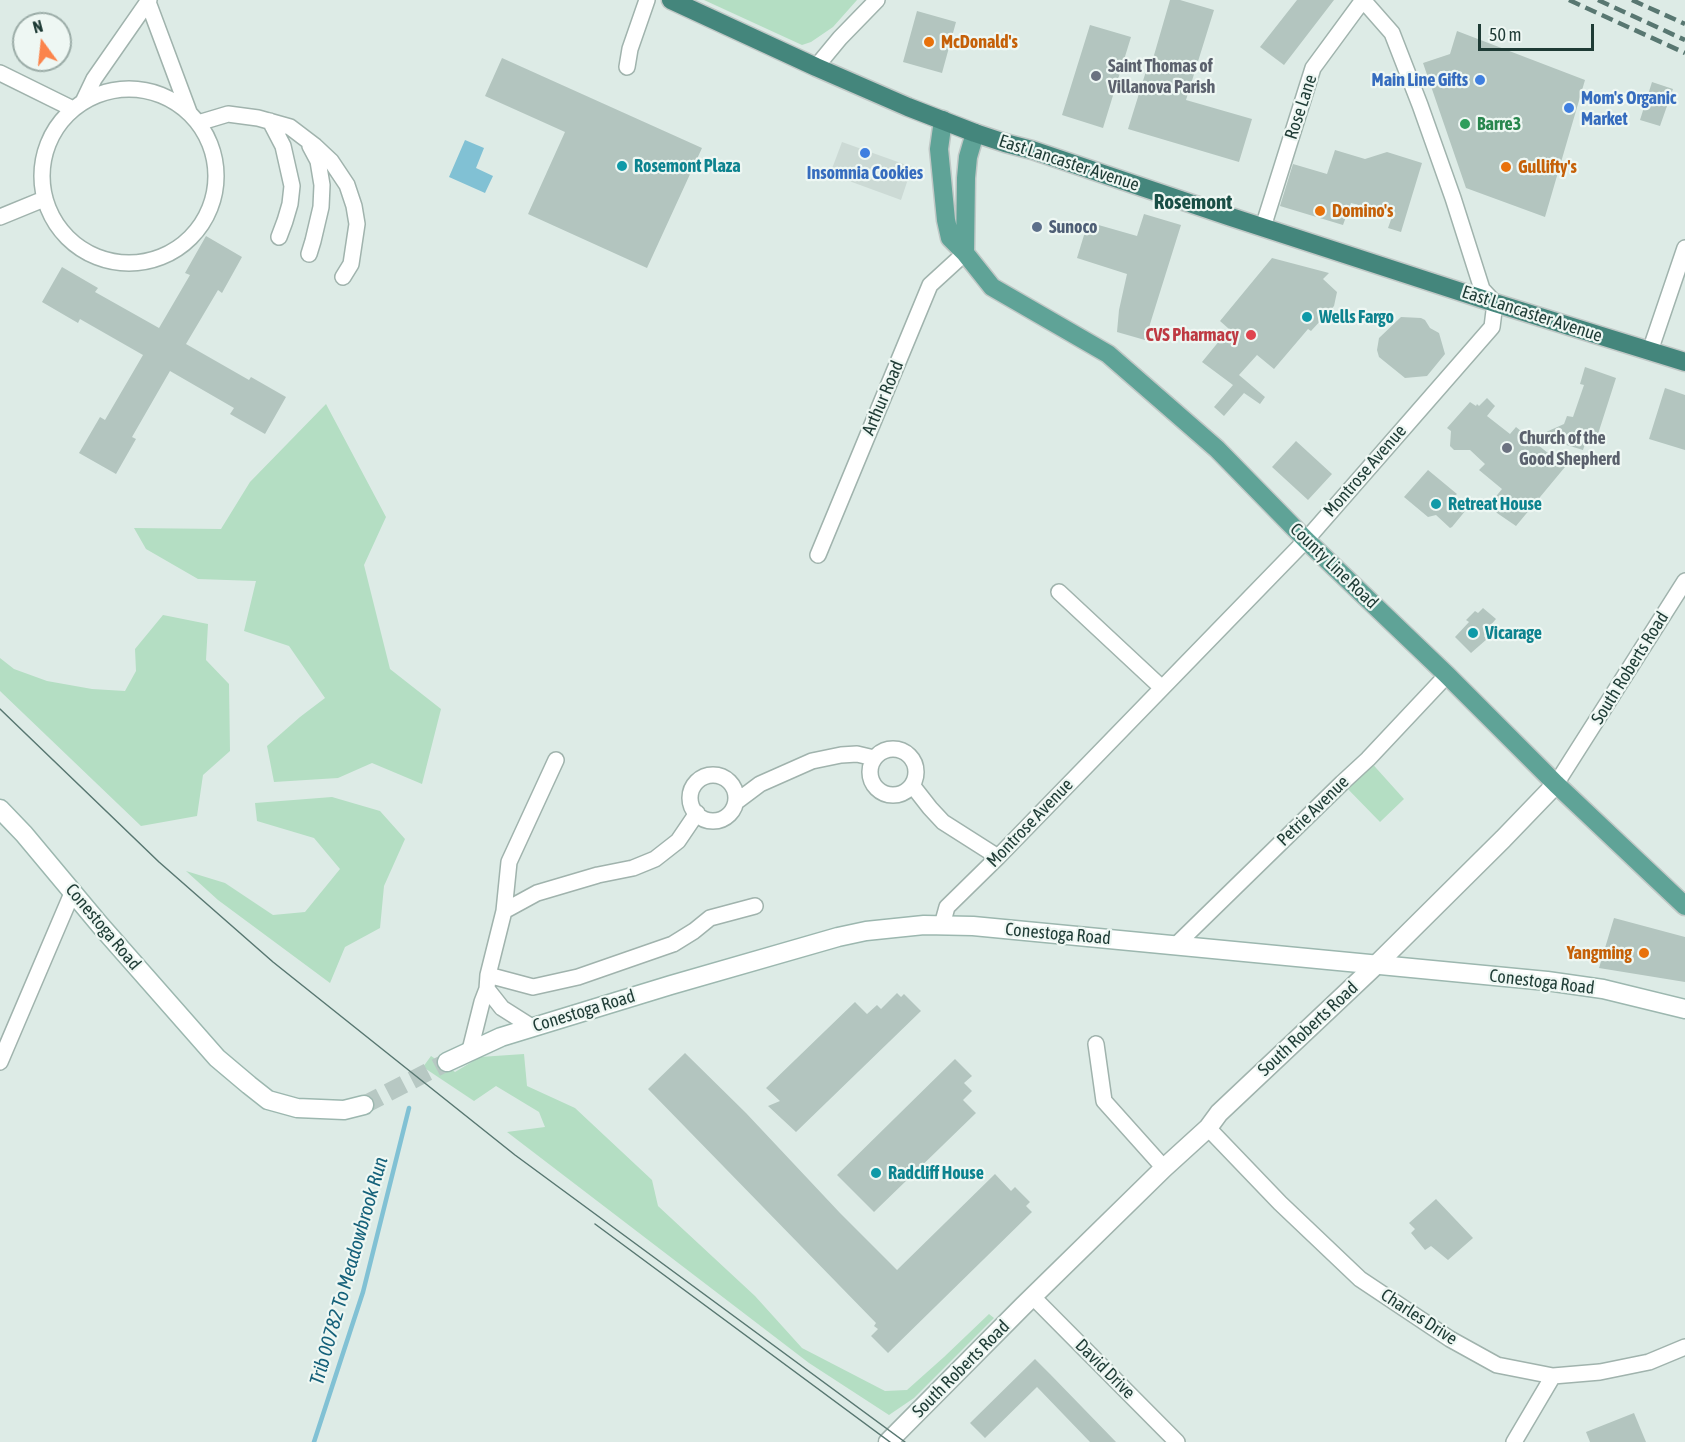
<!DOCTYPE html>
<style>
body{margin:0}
#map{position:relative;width:1685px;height:1442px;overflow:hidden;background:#ddebe6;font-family:"Asap Condensed",sans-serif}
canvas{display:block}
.north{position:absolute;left:12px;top:12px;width:60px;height:60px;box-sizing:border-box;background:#eef7f3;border:2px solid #9baca7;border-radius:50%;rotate:345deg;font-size:16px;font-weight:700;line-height:24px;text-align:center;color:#1e3b35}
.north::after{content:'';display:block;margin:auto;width:21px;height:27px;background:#fb844b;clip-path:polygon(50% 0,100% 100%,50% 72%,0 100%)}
.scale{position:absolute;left:1478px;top:24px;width:116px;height:27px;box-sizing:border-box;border:3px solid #1e3b35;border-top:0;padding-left:8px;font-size:18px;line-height:21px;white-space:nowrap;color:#1e3b35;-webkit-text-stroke:4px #eef7f3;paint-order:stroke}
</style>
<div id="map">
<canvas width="1685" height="1442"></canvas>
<div class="north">N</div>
<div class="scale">50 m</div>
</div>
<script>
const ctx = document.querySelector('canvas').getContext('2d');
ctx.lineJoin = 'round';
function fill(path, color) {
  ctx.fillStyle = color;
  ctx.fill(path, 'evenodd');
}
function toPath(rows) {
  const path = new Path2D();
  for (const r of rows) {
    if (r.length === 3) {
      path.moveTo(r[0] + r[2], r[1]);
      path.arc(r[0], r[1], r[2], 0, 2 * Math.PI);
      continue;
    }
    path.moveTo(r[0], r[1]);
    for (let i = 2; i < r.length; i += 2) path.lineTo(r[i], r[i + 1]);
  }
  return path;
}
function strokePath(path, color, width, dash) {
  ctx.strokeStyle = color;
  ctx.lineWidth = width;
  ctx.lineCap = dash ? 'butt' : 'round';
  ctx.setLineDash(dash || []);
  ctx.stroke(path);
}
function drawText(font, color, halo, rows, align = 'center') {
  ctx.font = font + ' "Asap Condensed",sans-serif';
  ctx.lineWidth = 4.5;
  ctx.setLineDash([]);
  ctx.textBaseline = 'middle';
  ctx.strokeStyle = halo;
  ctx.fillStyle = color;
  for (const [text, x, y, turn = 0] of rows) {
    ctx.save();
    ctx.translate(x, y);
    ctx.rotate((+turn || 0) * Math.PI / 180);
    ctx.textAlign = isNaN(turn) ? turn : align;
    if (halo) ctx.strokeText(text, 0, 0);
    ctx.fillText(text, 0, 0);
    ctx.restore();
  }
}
fill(toPath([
 [842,142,912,167,901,200,830,174]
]), '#ccdad5');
fill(toPath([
 [704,0,857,0,833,27,811,42,802,45],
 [326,404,386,517,364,565,390,669,441,709,422,784,372,763,338,778,274,782,267,746,300,717,325,698,289,646,244,631,256,581,198,579,146,549,134,528,221,529,250,482],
 [163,615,208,624,206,660,229,684,230,751,203,775,197,816,141,826,0,691,0,658,14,669,47,681,92,689,125,691,136,671,135,649],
 [1368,759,1404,799,1380,822,1342,783],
 [332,797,380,811,405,839,384,886,380,928,345,947,330,983,218,900,186,871,225,883,273,915,305,912,340,869,314,838,257,821,255,803],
 [524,1054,527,1086,575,1108,652,1180,658,1206,755,1296,802,1348,885,1391,907,1390,944,1357,989,1314,994,1318,914,1398,889,1415,809,1363,507,1132,545,1127,539,1112,496,1086,474,1101,423,1067,431,1056,455,1072,480,1057]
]), '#b4dec3');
fill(toPath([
 [465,140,484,148,476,168,493,176,485,193,449,177]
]), '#81c1d4');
strokePath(toPath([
 [314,1442,363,1292,409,1108]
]), '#81c1d4', 4.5);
fill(toPath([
 [1170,0,1180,0,1214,10,1186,100,1252,119,1239,162,1128,129,1147,68,1150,69],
 [1297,0,1334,0,1284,65,1260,47],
 [917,11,956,22,942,73,903,62],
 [1090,25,1131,37,1103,128,1062,115],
 [1457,31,1585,80,1545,217,1466,188,1423,63,1450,54],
 [502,58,702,148,647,268,528,214,565,132,485,96],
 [1652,82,1673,89,1660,126,1640,120],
 [1335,150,1365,159,1387,152,1422,163,1401,232,1388,228,1393,214,1351,203,1343,225,1280,206,1293,164,1327,174],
 [1144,214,1181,225,1145,340,1117,332,1119,310,1127,274,1077,258,1088,222,1137,236],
 [206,236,242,257,222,293,218,290,186,344,249,380,251,377,286,397,265,434,230,414,234,408,170,371,132,437,136,439,116,474,79,453,100,417,105,420,143,355,80,319,78,323,42,302,62,267,98,288,95,292,159,328,190,275,185,273],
 [1272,258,1329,273,1323,279,1337,292,1334,306,1311,331,1308,329,1274,369,1257,355,1239,375,1265,397,1260,404,1244,393,1224,416,1214,407,1233,385,1202,362,1229,329,1220,321],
 [1401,317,1421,318,1425,320,1430,328,1439,333,1445,354,1427,376,1405,378,1379,357,1377,350,1379,338],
 [1585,367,1616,378,1598,434,1589,432,1583,450,1537,436,1564,424,1567,416,1573,417,1584,385,1580,384],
 [1665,388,1685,395,1685,450,1649,439],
 [1487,398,1495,406,1487,416,1510,434,1516,427,1565,467,1516,526,1497,513,1489,505,1502,489,1479,470,1485,464,1470,450,1454,450,1450,446,1451,431,1447,428,1470,402,1476,406,1477,404,1479,406],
 [1296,441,1332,474,1308,500,1272,467],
 [1428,470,1457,494,1452,498,1466,510,1452,527,1450,528,1436,515,1428,517,1404,497],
 [1483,608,1496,619,1489,627,1491,629,1484,636,1487,639,1471,653,1455,637,1469,622,1466,620,1475,611,1478,613],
 [1614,918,1685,937,1685,982,1599,968],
 [897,993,901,997,904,994,921,1011,796,1132,768,1106,780,1101,766,1088,855,1002,867,1014,877,1005,881,1009],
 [685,1053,746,1113,840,1213,897,1270,995,1174,1011,1191,1015,1187,1030,1202,1026,1206,1032,1212,888,1353,871,1336,878,1329,874,1326,876,1323,648,1089],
 [955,1059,972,1076,964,1083,972,1091,963,1100,976,1113,874,1212,837,1175],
 [1436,1199,1473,1238,1448,1260,1431,1246,1425,1250,1411,1233,1415,1229,1409,1223],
 [1035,1359,1050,1374,1116,1442,1090,1442,1037,1387,985,1438,970,1423],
 [1634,1413,1646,1442,1590,1442,1586,1432]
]), '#b3c5bf');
strokePath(toPath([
 [364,1105,447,1062]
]), '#b7c8c3', 18, [18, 9]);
const minor = toPath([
 [148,2,189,112],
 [627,67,630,49,647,0],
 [816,67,840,38,877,0],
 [0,73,73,109],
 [129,176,87],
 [83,102,94,79,149,0],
 [270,121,283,146,292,186,290,204,285,221,279,237],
 [198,123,228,114,258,118,290,127,315,146,331,161,347,185,354,206,357,224,351,264,343,277],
 [0,217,44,199],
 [1263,227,1313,68,1363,0],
 [309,254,313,241,321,207,322,185,318,161,310,146],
 [1650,351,1685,248],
 [818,555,930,285,965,253],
 [1059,592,1162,688],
 [893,772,23],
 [713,798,23],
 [1556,784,1685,581],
 [912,785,930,808,943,822,998,857],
 [736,802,760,784,812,761,841,755,857,754,874,758],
 [504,911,537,893,598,875,633,868,655,859,678,841,697,813],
 [942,925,947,907,998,857,1306,540,1492,327,1495,303,1482,289,1453,198,1420,105,1392,33,1363,0],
 [1176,945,1342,783,1368,759,1447,675],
 [488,975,533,987,578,977,673,944,694,931,710,918,755,906],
 [487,989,502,1008,532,1027],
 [1096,1044,1104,1101,1164,1168],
 [470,1050,482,1002,487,989,488,975,504,911,509,862,556,760],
 [0,1062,73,891],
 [1208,1128,1280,1203,1360,1279,1450,1339,1497,1365,1553,1376,1600,1372,1649,1362,1685,1347],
 [1033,1297,1177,1442],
 [1514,1442,1553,1376]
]);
const tertiary = toPath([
 [888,1442,1023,1306,1164,1168,1208,1128,1219,1113,1377,964,1503,839,1556,784]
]);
const secondary = toPath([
 [0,809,24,834,100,925,217,1058,249,1085,268,1100,297,1108,344,1110,364,1105],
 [447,1062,501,1037,671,985,838,937,866,931,924,925,973,926,1547,981,1603,989,1685,1009]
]);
const primary = toPath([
 [943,120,939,149,946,220,950,238,965,253,992,287,1108,354,1217,449,1306,540,1447,675,1556,784,1685,906],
 [965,253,966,178,968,157,975,133]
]);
const trunk = toPath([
 [671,0,816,67,908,107,975,133,1005,143,1032,150,1231,217,1495,303,1685,362]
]);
strokePath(minor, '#a0b3ad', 18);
strokePath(tertiary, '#a0b3ad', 21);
strokePath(secondary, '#9cb7af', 21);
strokePath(primary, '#c0c8c6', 21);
strokePath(trunk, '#c0c8c6', 21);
strokePath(minor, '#fff', 15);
strokePath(tertiary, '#fff', 18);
strokePath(secondary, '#fff', 18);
strokePath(primary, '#5fa397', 18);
strokePath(trunk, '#44867c', 18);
strokePath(toPath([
 [0,709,159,862,273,962,515,1155,905,1442],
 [595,1224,890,1442]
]), '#587771', 1.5);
strokePath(toPath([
 [1569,0,1685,53],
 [1598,0,1685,40],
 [1632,0,1685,24]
]), '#587771', 4.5, [12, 6]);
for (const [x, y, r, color] of [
 [929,42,6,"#e8710a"],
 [1096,76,6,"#6b7280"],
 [1480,80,6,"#3f7fe0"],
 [1569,108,6,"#3f7fe0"],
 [1465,124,6,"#2e9e5b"],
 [865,153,6,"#3f7fe0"],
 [622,166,6,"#0f9aa8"],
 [1506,167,6,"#e8710a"],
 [1320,211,6,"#e8710a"],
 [1037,227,6,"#5c6f8a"],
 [1307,317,6,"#0f9aa8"],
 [1251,335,6,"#e0444e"],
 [1507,448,6,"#6b7280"],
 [1436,504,6,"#0f9aa8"],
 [1473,633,6,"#0f9aa8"],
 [1644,953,6,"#e8710a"],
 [876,1173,6,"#0f9aa8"]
]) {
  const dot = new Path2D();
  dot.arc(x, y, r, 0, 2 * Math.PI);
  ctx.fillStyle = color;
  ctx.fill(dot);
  strokePath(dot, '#eef7f3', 2);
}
drawText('bold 18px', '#c56008', '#eef7f3', [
 ["McDonald's",941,42],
 ["Gullifty's",1518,167],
 ["Domino's",1332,211],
 ["Yangming",1632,953,"right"]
], 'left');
drawText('bold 18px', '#5b616d', '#eef7f3', [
 ["Saint Thomas of",1108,66],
 ["Villanova Parish",1108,87],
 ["Church of the",1519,438],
 ["Good Shepherd",1519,459]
], 'left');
drawText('bold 18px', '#366cbe', '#eef7f3', [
 ["Main Line Gifts",1468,80],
 ["Mom's Organic",1581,98,"left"],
 ["Market",1581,119,"left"],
 ["Insomnia Cookies",865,173,"center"]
], 'right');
drawText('18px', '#1e3b35', '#eef7f3', [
 ["Rose Lane",1301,107,-72],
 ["East Lancaster Avenue",1069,163,18],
 ["East Lancaster Avenue",1532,314,18],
 ["Arthur Road",883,398,-67],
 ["Montrose Avenue",1365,471,-49],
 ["County Line Road",1334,566,44],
 ["South Roberts Road",1630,668,-58],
 ["Petrie Avenue",1313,811,-44],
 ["Montrose Avenue",1030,823,-46],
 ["Conestoga Road",103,927,50],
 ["Conestoga Road",1058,934,5],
 ["Conestoga Road",1542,982,7],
 ["Conestoga Road",584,1011,-17],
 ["South Roberts Road",1308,1029,-43],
 ["Charles Drive",1419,1317,33],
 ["South Roberts Road",961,1369,-45],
 ["David Drive",1105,1369,45]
]);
drawText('bold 18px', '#27864d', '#eef7f3', [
 ["Barre3",1477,124]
], 'left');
drawText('bold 18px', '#0d838f', '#eef7f3', [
 ["Rosemont Plaza",634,166],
 ["Wells Fargo",1319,317],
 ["Retreat House",1448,504],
 ["Vicarage",1485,633],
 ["Radcliff House",888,1173]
], 'left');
drawText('bold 18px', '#4e5e75', '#eef7f3', [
 ["Sunoco",1049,227]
], 'left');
drawText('bold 18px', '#be3a42', '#eef7f3', [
 ["CVS Pharmacy",1239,335]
], 'right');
drawText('italic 20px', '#15617a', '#eef7f3', [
 ["Trib 00782 To Meadowbrook Run",349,1271,-74]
]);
drawText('bold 21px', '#194e45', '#eef7f3', [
 ["Rosemont",1193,202]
]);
</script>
